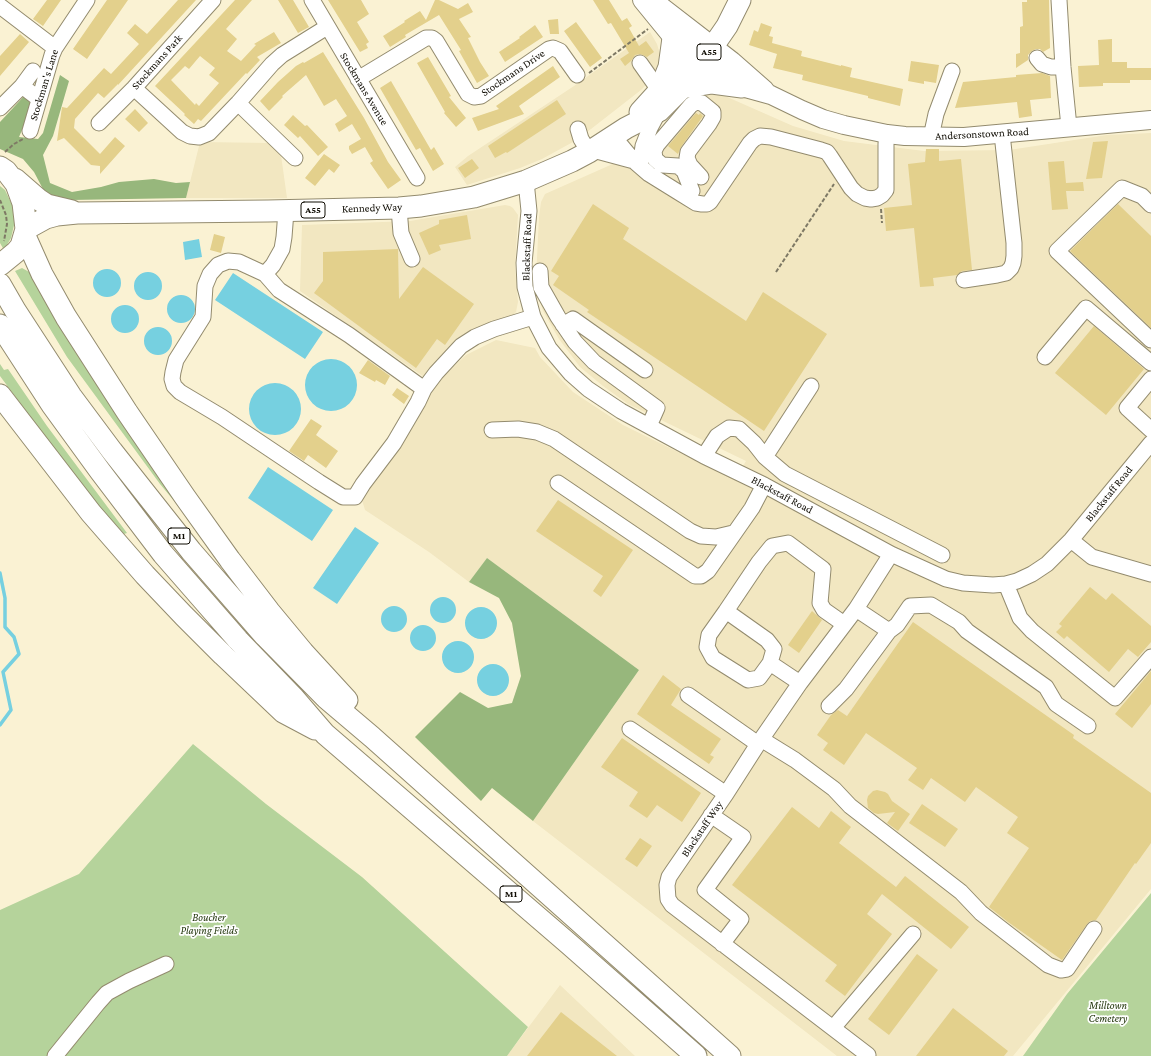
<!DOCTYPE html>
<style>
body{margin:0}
canvas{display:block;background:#faf2d3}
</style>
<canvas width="1151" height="1056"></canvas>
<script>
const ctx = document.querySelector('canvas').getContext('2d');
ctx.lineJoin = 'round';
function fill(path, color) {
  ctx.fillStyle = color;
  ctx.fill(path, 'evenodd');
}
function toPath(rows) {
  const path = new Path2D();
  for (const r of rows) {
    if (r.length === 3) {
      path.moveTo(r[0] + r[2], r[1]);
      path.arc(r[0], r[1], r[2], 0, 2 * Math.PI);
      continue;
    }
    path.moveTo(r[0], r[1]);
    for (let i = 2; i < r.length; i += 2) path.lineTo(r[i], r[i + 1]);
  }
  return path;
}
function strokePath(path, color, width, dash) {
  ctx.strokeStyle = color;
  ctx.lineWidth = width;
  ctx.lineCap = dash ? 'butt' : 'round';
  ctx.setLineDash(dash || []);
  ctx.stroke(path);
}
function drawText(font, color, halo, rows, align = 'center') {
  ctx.font = font + ' "Crimson Pro",serif';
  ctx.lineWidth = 3.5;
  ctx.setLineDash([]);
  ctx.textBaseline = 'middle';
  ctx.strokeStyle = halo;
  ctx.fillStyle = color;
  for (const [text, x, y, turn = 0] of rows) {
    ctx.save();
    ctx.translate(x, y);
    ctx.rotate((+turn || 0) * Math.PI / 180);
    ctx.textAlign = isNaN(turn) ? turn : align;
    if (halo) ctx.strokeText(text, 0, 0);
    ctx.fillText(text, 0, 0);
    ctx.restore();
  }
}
fill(toPath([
 [650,32,657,44,660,54,660,61,658,69,652,79,641,90,591,129,573,142,542,159,520,168,467,185,455,167,468,156,574,86],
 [707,93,725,96,793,126,844,141,924,151,1009,150,1107,135,1151,133,1151,889,1013,1056,837,1056,533,821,639,670,487,558,469,582,429,552,365,510,362,500,436,384,466,355,496,340,535,348,540,357,573,392,623,425,735,480,746,461,628,404,603,386,580,367,559,339,543,311,538,295,536,279,539,217,541,202,545,194,651,147,684,103],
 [200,142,271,143,281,155,287,198,186,198],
 [505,205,510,206,513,208,518,215,515,267,518,302,516,312,510,318,427,379,300,291,302,225,410,221],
 [560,985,635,1056,507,1056]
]), '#f2e7c1');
fill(toPath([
 [0,186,5,190,14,209,15,221,11,238,4,250,0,243],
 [22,268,31,273,204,537,160,484,67,357,15,271],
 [0,364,4,370,8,369,47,426,127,533,124,534,102,510,60,457,0,376],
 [193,744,266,804,362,877,528,1027,507,1056,0,1056,0,910,79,874],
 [1151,893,1151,1056,1023,1056,1067,994]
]), '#b5d39b');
fill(toPath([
 [60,75,69,81,53,136,43,155,50,183,72,192,101,187,119,182,154,179,176,183,190,182,186,198,71,200,59,198,50,196,44,191,34,172,23,159,0,149,0,122,26,94,32,107,19,137,38,139,43,133],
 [487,558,639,670,533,821,492,788,481,801,415,737,460,692,488,708,512,703,521,676,512,623,499,598,469,582]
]), '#97b77c');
fill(toPath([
 [199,239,202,257,185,260,183,242],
 [107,283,14],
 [148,286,14],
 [233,273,323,332,305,359,215,300],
 [181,309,14],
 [125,319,14],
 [158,341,14],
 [331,385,26],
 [275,409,26],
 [268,467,333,510,312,541,248,498],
 [355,527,379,543,337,604,313,588],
 [443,610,13],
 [394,619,13],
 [481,623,16],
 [423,638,13],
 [458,657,16],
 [493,680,16]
]), '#76d0e0');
strokePath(toPath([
 [0,573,5,598,5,627,14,637,19,654,3,672,11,710,0,725]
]), '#76d0e0', 3.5);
fill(toPath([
 [47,0,61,0,43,26,33,19],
 [107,0,128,0,87,59,73,49],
 [178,0,196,0,118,85,118,84,104,98,98,93,75,119,74,128,100,154,115,137,125,146,100,174,100,166,91,165,64,138,57,141,62,107,67,108,104,68,111,74,139,44,127,33,135,24,147,34],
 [235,0,252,0,226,29,237,39,227,51,241,61,256,45,254,44,274,32,281,43,257,57,260,60,247,74,246,73,201,121,198,119,194,124,184,115,185,114,155,86],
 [200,56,215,68,209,75,219,83,199,106,196,103,195,105,171,80,185,66,189,69],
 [278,0,293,0,309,27,298,33],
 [328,0,361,0,369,14,357,22,369,42,366,44,368,48,360,52],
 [435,0,439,0,458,9,468,3,473,12,459,19,471,37,468,38,480,62,489,76,477,83,459,51,461,50,439,15,405,35,406,37,390,47,383,36,405,22,404,21,420,11,426,20],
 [593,0,609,0,622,21,627,18,632,26,629,28,639,46,646,41,654,52,647,57,643,55,640,54,635,55,631,61,625,66,620,59,629,53,611,23,608,24],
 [1027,0,1049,0,1050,48,1043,52,1040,49,1036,49,1032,51,1028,55,1028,60,1016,68,1016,54,1020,53,1020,27,1023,26,1022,2,1027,2],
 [558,19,559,34,550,34,548,20],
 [576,22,602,58,590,67,564,31],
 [761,23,772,27,769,36,773,37,772,43,802,51,801,56,841,66,841,65,852,68,850,77,903,89,900,106,868,98,868,96,802,80,803,75,773,68,777,54,749,45,754,30,758,32],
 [535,25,543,37,505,62,499,52,520,38,519,37],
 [20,34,29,42,0,76,0,56],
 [1112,39,1112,62,1127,62,1127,68,1151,68,1151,80,1130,80,1130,83,1103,83,1103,86,1079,87,1078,66,1099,65,1098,40],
 [323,52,364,118,388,162,401,180,388,189,370,163,373,161,365,147,352,154,349,149,349,146,361,139,352,124,339,132,335,124,347,116,336,99,324,106,306,75,282,96,283,97,269,111,260,101,278,82,296,66,303,62,304,63],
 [428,57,451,96,449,97,466,118,456,127,444,113,445,112,417,63],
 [911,61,939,65,936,83,924,81,924,84,908,81],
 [553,66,560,77,519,106,524,114,478,131,472,118,499,109,496,106],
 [1042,73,1050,76,1051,98,1030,100,1032,116,1019,118,1017,102,955,108,963,82,1016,77,1016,75],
 [391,81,431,150,434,147,444,164,433,171,420,148,416,150,380,88],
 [557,100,566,114,507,153,506,152,495,158,488,146],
 [135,109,148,123,139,132,125,119],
 [696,113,699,115,700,113,703,116,681,147,678,154,668,146],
 [293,115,305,126,307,125,328,147,318,156,300,136,298,138,284,125],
 [1108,141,1102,178,1086,179,1093,142],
 [926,149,939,149,939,161,961,159,972,270,962,271,957,275,933,278,934,286,920,287,914,228,886,231,884,208,912,205,908,164,925,162],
 [324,154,340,165,334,173,329,169,315,186,305,178],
 [472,159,479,168,465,178,458,168],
 [1064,161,1066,183,1083,182,1084,191,1066,191,1068,209,1052,210,1048,162],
 [593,204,629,228,623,239,746,321,763,292,827,334,764,431,587,312,589,310,553,285,559,276,551,271],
 [1118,204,1151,236,1151,328,1070,251],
 [467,215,471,239,439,245,441,250,429,255,419,233,439,224,439,220],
 [214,234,225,237,221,253,210,250],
 [398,249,399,299,423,267,474,304,445,345,437,339,416,368,314,293,323,281,323,252],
 [1094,326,1144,369,1106,415,1055,373],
 [368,360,390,376,385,385,376,380,375,382,359,373],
 [397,388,409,396,404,404,392,395],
 [311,419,322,426,316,435,338,451,326,468,308,455,304,461,289,451],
 [558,500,633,550,601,597,593,591,603,576,536,531],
 [1090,587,1106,600,1112,593,1151,626,1151,642,1138,657,1128,649,1109,672,1067,636,1064,639,1056,632,1062,626,1059,624],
 [812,611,822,620,799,653,788,645],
 [913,622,1074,735,1073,738,1151,793,1151,843,1136,864,1135,863,1096,920,1090,921,1087,924,1062,960,1008,922,989,907,1029,848,1007,833,1018,817,976,787,965,802,931,778,923,790,908,780,917,768,866,733,844,765,823,750,828,743,817,735,831,715,838,710,847,716],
 [1151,671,1151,704,1132,728,1115,714],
 [663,675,681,689,671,705,721,739,710,755,714,757,709,764,637,714],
 [622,738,701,793,682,822,657,805,647,818,629,806,638,792,601,767],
 [877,790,885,792,888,794,892,801,910,814,898,831,887,823,895,812,878,814,874,813,868,808,867,800,868,796,873,791],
 [922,804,958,829,945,847,909,823],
 [792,807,819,828,831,811,851,827,839,843,896,887,905,876,969,927,951,949,882,894,867,914,892,934,845,996,825,981,837,965,732,885],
 [640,838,652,846,637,867,625,859],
 [917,954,938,970,889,1035,868,1019],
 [953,1008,1008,1051,1004,1056,916,1056],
 [561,1012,617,1056,527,1056]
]), '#e3d08c');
const minor = toPath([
 [312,0,417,178],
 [1059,0,1063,67,1069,127],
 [0,6,55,48],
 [1037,58,1042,64,1051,67,1063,67],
 [640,63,659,90,667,96],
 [358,79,426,38,432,38,436,41,468,94,474,97,481,96,549,49,553,48,560,51,577,75],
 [22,86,33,71],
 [134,88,182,132,190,136,199,137,209,133,238,103,272,64,282,55,327,27],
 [238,103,295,158],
 [0,108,22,86,39,99],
 [99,123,134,88,213,0],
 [578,129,581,139,589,152],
 [30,131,52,55,55,48,87,0],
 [614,137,634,161,649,174,678,192,696,203,702,204,707,204,710,202,750,143,754,139,760,136,771,137,821,150,827,152,830,156,851,188,857,194,865,198,871,199,877,198,882,195,886,190,886,144,887,134],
 [931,137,936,114,952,71],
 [593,150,634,161],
 [640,166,643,146,650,128,659,111],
 [526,181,529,211,524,263,525,287,533,317,549,348,571,374,588,389,621,411,704,456,764,485,891,554,946,579,963,583,993,585,1006,584,1017,581,1032,574,1047,564,1071,540,1151,443],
 [692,191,684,171,678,166,662,165,655,159,654,151,657,145,691,105,696,102,702,103,713,112,713,117,709,124,688,152,687,158,690,165,701,177],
 [1151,205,1142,196,1122,188,1057,251,1151,340],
 [399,208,401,233,412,259],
 [540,271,541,287,558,317,575,342,594,362,657,408,649,426],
 [265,274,273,265,282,249,284,237,286,211],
 [964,280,997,275,1006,273,1011,268,1013,263,1014,256,1014,243,1002,134],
 [563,325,573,319,645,370],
 [1045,357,1086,308,1151,363],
 [1151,379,1127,408,1151,430],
 [424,389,349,335,279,290,265,274,239,262,228,261,218,265,210,274,205,286,203,317,176,360,173,372,172,379,174,386,180,392,222,417,319,482,343,497,355,497,363,484,394,443,418,402,424,389,436,373,461,346,475,337,494,329,533,317],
 [492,430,518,429,537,432,554,439,690,531,701,536,716,537,733,533],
 [704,456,717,436,729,428,739,429,754,443,765,457,785,474,942,555],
 [765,457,811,386],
 [558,483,695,576,701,576,708,571,752,508,764,485],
 [1071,540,1092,557,1151,574],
 [1006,584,1020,618,1032,631,1115,698,1151,657],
 [856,609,889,631,897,625,910,606,931,605,959,622,967,631,1046,687,1056,704,1088,726],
 [726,611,709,635,707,647,713,658,748,680,759,678,770,663],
 [800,683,770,663,774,649,767,640,726,611,759,562,772,546,788,543,823,569,820,603,824,610,844,624],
 [688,695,758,744],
 [829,706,846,689,889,631],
 [630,729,726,794],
 [761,739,795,760,834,789,850,806,961,892,981,913,1048,965,1061,970,1067,969,1094,929],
 [711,815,743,837,705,890,741,919,722,944],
 [833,1028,913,934],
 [868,1055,672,905,668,899,667,885,669,877,673,871,726,794,758,744,800,683,856,609,891,554],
 [55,1056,98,1003,107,993,129,981,166,964]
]);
const major = toPath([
 [642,0,673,38,725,76,742,87,771,95,802,110,823,119,844,125,887,134,905,136,964,137,1151,120],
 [653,0,732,61,765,90]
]);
const highway = toPath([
 [663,82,669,67,673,38],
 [682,88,712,83,742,87],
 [640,112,679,69,691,53],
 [0,167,6,171,16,184,23,203,26,229,21,246,16,252,0,265],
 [15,179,38,199,47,205,72,211],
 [26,229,46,218,57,215,77,213,268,211,399,208,421,206,474,197,526,181,572,161,589,152,626,128,659,111,682,88,696,71,727,26,740,0],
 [25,236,42,274,66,317,127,412,185,497,230,560,269,611,303,652,347,700],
 [0,284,15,310,71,396,112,451,191,551,265,636,326,698,372,737,730,1056],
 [0,325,52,405,100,471,163,554,238,640,294,698,325,734,569,944,696,1056],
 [0,395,91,513,145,575,184,616,223,655,283,712,315,729]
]);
strokePath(minor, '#938b6e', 17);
strokePath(major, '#938b6e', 20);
strokePath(highway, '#938b6e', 23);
strokePath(toPath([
 [589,73,648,29],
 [5,152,14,144,23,139],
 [0,200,6,215,7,224,4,241],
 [881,209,882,223],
 [776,272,834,184]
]), '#7e7965', 2, [4, 2]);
strokePath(minor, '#fff', 15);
strokePath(major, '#fff', 18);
strokePath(highway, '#fff', 21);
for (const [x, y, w] of [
 [709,52,24],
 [313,210,24],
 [179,536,22],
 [511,894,22]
]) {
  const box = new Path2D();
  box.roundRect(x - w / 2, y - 8, w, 16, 3);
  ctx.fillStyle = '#fff';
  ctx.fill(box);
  strokePath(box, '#0f0c03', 1);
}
drawText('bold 10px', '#0f0c03', null, [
 ["A55",709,52],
 ["A55",313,210],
 ["M1",179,536],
 ["M1",511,894]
]);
drawText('11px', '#0f0c03', '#fff', [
 ["Stockmans Park",157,62,-48],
 ["Stockmans Drive",513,73,-34],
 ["Stockman's Lane",44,85,-73],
 ["Stockmans Avenue",364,89,59],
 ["Andersonstown Road",982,134,-3],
 ["Kennedy Way",372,208,-2],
 ["Blackstaff Road",527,247,-88],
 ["Blackstaff Road",1109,494,-51],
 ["Blackstaff Road",782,495,28],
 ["Blackstaff Way",702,829,-56]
]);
drawText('italic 11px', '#1e3207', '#fff', [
 ["Boucher",209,918],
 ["Playing Fields",209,931],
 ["Milltown",1108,1006],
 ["Cemetery",1108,1019]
]);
</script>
